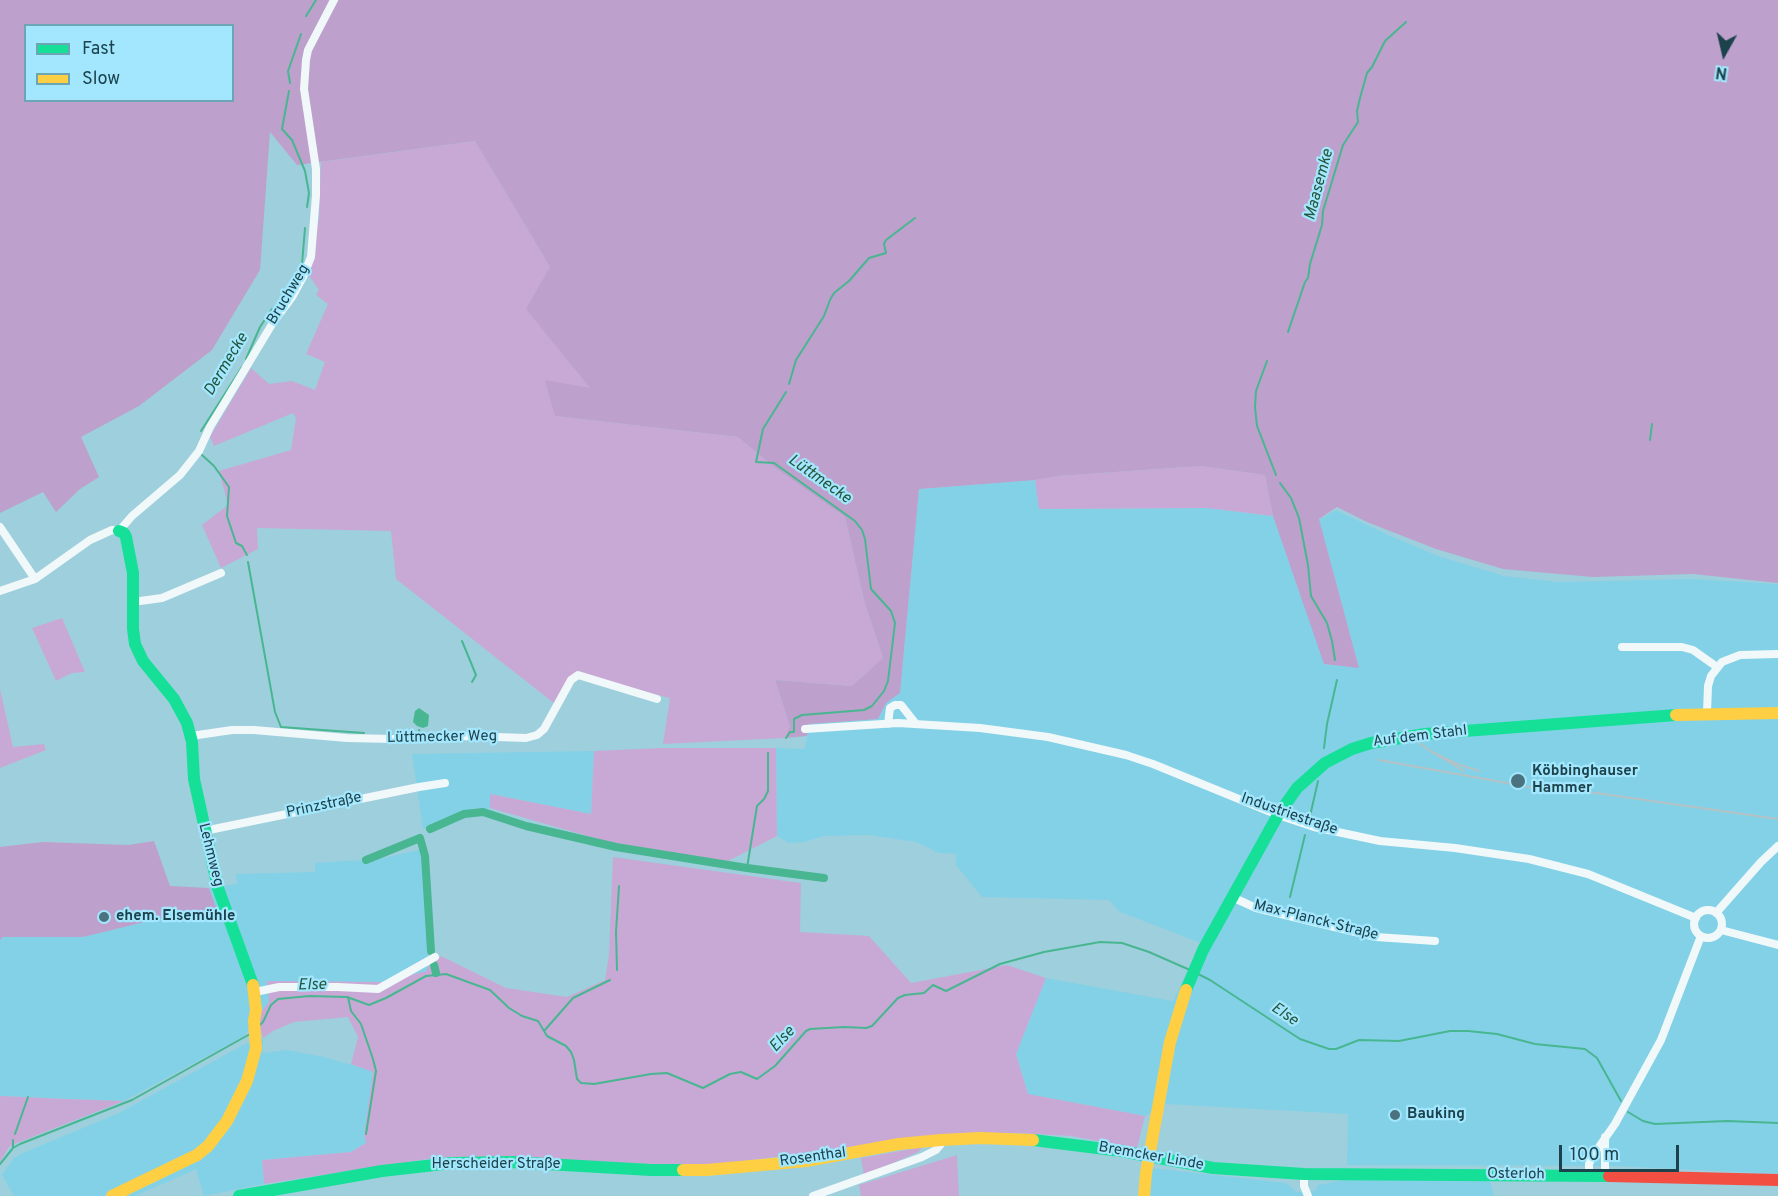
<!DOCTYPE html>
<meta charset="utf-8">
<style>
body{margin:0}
#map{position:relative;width:1778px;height:1196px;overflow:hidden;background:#9ecfdd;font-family:Overpass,sans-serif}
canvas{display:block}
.legend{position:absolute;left:24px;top:24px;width:210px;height:78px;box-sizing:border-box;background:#a2e7fd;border:2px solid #6ca5b6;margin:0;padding:8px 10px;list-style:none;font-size:18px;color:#1c424c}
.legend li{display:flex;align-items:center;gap:12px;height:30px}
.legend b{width:30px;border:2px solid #6ca5b6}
.north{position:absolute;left:1694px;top:24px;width:60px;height:60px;-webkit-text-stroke:4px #a2e7fd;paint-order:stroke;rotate:188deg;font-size:16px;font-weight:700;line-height:24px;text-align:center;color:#1c424c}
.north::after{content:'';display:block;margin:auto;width:21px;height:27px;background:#1c424c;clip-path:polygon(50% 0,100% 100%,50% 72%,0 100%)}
.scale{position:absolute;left:1559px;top:1145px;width:120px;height:27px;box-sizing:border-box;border:3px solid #1c424c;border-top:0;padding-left:8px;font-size:18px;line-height:21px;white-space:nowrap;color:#1c424c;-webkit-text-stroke:4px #a2e7fd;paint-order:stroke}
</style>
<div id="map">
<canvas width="1778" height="1196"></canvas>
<ul class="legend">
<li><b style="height:8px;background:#16e098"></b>Fast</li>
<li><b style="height:8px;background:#ffcf43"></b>Slow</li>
</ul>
<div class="north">N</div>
<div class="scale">100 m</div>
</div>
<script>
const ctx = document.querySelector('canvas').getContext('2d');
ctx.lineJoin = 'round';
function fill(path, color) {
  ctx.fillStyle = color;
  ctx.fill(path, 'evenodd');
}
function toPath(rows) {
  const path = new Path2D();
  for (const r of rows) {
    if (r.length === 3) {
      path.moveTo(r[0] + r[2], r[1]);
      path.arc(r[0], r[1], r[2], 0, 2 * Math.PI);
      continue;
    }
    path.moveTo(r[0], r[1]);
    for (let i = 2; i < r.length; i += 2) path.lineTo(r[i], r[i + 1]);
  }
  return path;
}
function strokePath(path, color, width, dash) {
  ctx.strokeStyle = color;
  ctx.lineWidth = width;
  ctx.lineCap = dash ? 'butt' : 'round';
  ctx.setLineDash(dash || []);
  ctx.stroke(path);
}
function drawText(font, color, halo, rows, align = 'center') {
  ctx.font = font + ' Overpass,sans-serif';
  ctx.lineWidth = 4.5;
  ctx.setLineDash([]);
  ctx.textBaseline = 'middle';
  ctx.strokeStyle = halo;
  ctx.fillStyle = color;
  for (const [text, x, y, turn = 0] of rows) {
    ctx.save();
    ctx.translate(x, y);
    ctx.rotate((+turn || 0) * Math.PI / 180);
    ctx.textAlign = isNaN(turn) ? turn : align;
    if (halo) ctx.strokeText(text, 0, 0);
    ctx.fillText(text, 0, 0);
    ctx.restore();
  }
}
fill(toPath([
 [1035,480,1039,509,1207,508,1273,516,1325,665,1359,667,1319,520,1336,510,1388,535,1438,556,1504,576,1559,582,1692,579,1778,584,1778,1174,1616,1166,1347,1165,1348,1114,1166,1104,1145,1116,1028,1094,1016,1054,1046,978,1173,1001,1201,943,1120,912,1109,900,982,897,956,865,956,854,939,853,916,842,869,835,824,836,804,842,789,843,777,836,776,748,805,749,809,724,878,719,886,703,900,693,919,489],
 [594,751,591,814,491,794,490,808,484,810,475,808,423,829,412,754],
 [426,848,433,945,427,971,383,982,267,981,269,1002,244,1036,124,1101,0,1096,0,940,3,937,83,937,157,919,217,913,209,888,237,884,236,874,315,872,315,863,379,859],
 [263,1038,263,1053,287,1050,324,1057,373,1071,364,1135,367,1143,351,1152,262,1160,264,1184,204,1196,196,1169,135,1196,14,1196,2,1175,13,1159,23,1153,119,1113,245,1044],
 [1151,1168,1286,1183,1296,1192,1315,1191,1318,1185,1362,1177,1490,1181,1494,1196,1150,1196]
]), '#83d1e7');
fill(toPath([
 [475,141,550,267,527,309,591,389,555,416,738,437,774,467,845,517,864,600,883,658,852,686,775,680,790,726,785,738,663,744,670,698,574,674,555,704,396,579,391,531,257,528,258,549,221,568,202,525,228,505,219,471,291,450,296,418,293,413,214,446,210,437,251,368,269,384,292,381,315,390,325,362,306,354,328,304,316,295,319,290,308,274,319,218,321,162],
 [1201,466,1265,475,1273,516,1207,508,1039,509,1035,480,1057,476],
 [62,618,85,672,72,673,56,681,32,628],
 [0,689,13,747,44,744,46,750,0,768],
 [663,748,776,748,777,836,728,861,619,845,490,808,490,794,591,814,594,751],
 [613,857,801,883,800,932,869,936,911,983,1007,965,1046,978,1016,1054,1028,1094,1145,1116,1137,1148,1071,1136,1016,1133,936,1135,709,1166,440,1157,264,1184,262,1160,351,1152,366,1143,364,1135,373,1072,351,1064,358,1037,348,1017,294,1022,273,1031,263,1038,257,1017,269,1002,267,981,383,982,427,971,427,968,441,956,506,988,567,997,605,980,609,955],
 [0,1096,66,1099,124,1101,17,1143,9,1147,0,1162],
 [923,1147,918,1152,864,1176,861,1158],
 [957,1155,959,1196,861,1196,859,1185]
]), '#c8a9d5');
fill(toPath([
 [0,0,1778,0,1778,583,1693,574,1593,577,1503,569,1436,549,1367,522,1337,507,1319,519,1359,668,1324,664,1273,516,1265,475,1201,466,1057,476,1035,480,919,489,900,693,886,703,878,719,809,724,807,736,785,738,790,726,775,680,852,686,883,658,864,600,845,517,774,467,738,437,555,416,545,380,590,388,526,309,550,267,475,141,297,165,270,132,260,270,212,350,139,406,81,437,99,477,80,489,56,512,43,492,0,513],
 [26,26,232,26,232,100,26,100],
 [154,841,170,886,209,888,218,913,157,919,83,937,3,937,0,940,0,847,43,842,128,845]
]), '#bda0cb');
fill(toPath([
 [419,708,429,715,428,726,423,728,417,726,413,722,415,711]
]), '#48b691');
strokePath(toPath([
 [306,16,316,0],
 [290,83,288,71,301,34],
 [289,91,282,129,292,140,305,171,309,193,307,207],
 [282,299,298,276,302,264,305,228],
 [1288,332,1305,282,1308,278,1310,264,1322,225,1323,211,1343,145,1358,122,1357,111,1360,98,1367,73,1372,67,1385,41,1406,22],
 [246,359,260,327,272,309],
 [1267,361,1256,391,1255,407,1257,426,1276,475],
 [789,384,796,360,824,316,830,300,834,293,849,281,869,258,886,253,884,244,886,240,915,218],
 [786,392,763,429,756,462,774,463,855,521,862,530,865,539,871,589,891,611,895,623,888,681,884,691,872,706,864,710,802,715,794,719,794,732,790,732,786,738],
 [201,431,242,367],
 [1650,440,1652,424],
 [202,455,214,466,229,487,227,516,236,543,242,546,247,555],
 [1280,483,1291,498,1299,518,1308,565,1311,596,1327,623,1332,641,1335,660],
 [248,562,275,712,281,727,364,733],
 [462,641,476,675,472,682],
 [419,730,420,733],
 [1324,748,1327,724,1337,680],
 [1310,816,1318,781],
 [747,868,757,806,764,799,768,791,768,753],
 [1290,897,1305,835],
 [617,970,616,932,619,886],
 [1198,974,1210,980,1300,1039,1329,1049,1336,1049,1359,1040,1399,1041,1450,1031,1468,1031,1497,1034,1535,1044,1585,1049,1597,1058,1621,1101],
 [348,997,351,1011,361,1024,373,1059,376,1071,366,1134],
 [259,1026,263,1022,271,1005,278,999,309,996,347,997,369,1005,386,998,426,976,446,974,490,990,509,1008,522,1016,538,1021,547,1036,566,1046,571,1052,574,1060,577,1079,581,1083,594,1084,651,1074,667,1073,703,1088,730,1074,741,1072,757,1079,775,1066,806,1031,810,1029,844,1027,866,1028,872,1026,898,998,905,995,924,993,933,985,946,991,1000,964,1044,952,1100,942,1122,943,1149,952,1190,970],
 [544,1031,573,998,610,980],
 [1628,1112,1643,1121,1655,1124,1727,1121,1778,1123],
 [15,1134,28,1097],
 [13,1148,13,1140],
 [0,1164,13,1148,20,1144,132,1100,250,1034]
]), '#48b691', 2);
strokePath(toPath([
 [430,829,464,814,483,812,526,826,616,847,747,868,824,878],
 [366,860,420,838,425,856,431,951],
 [434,965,436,973]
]), '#48b691', 8);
strokePath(toPath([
 [0,527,35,579],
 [0,591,35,579,90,540,112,530,119,531,132,516,180,475,199,451,210,427,274,321,292,297,303,277,311,257,316,195,316,169,304,89,306,60,308,50,334,0],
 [133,602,162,598,221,573],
 [1622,647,1682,647,1693,650,1717,667],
 [1707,713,1708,686,1711,676,1722,662,1740,655,1778,654],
 [888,724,890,708,895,705,901,705,916,724],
 [805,729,898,723,980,728,1048,737,1126,755,1153,764,1278,815,1314,827,1380,841,1455,848,1529,859,1588,874,1696,918],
 [191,736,232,730,254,730,347,738,394,739,467,736,526,738,537,735,544,729,571,680,578,675,657,699],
 [204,831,419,787,445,783],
 [1234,898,1256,908,1376,937,1435,941],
 [1708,924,14],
 [1716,913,1761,862,1778,846],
 [1721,930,1778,945],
 [255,992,279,987,338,987,378,989,435,957],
 [1605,1137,1605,1176],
 [1304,1174,1304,1186,1308,1196],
 [1589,1175,1589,1164,1594,1154,1615,1124,1661,1040,1701,936],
 [813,1196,922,1157,936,1150,941,1144,941,1140]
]), '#f0f8fa', 8);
strokePath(toPath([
 [119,531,124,533,126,537,133,573,133,629,135,644,143,661,174,699,187,723,192,742,194,779,218,888,253,985],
 [1186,990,1203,950,1278,815,1297,788,1325,763,1352,749,1371,743,1425,734,1676,715],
 [1033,1140,1121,1151,1213,1168,1304,1174,1609,1176],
 [239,1196,382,1171,452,1163,512,1162,651,1170,683,1170]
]), '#16e098', 12);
strokePath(toPath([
 [1676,715,1778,713],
 [683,1170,707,1170,806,1161,899,1144,941,1140,980,1138,1033,1140],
 [112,1196,197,1155,208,1146,227,1121,247,1081,256,1048,254,1021,256,1010,253,985],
 [1144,1196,1146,1173,1170,1042,1186,990]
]), '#ffcf43', 12);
strokePath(toPath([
 [1609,1176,1778,1180]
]), '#f24e42', 12);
strokePath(toPath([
 [1419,743,1432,752],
 [1379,760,1546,790,1596,793,1778,819],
 [1464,771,1432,752,1457,764,1479,771]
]), '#b4c1c5', 2);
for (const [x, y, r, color] of [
 [1518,781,8,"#4a737f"],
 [104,917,6,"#4a737f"],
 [1395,1115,6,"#4a737f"]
]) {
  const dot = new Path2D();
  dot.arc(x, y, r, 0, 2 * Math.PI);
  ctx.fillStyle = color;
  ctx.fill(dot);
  strokePath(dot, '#a2e7fd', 2);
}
drawText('15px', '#1c424c', '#a2e7fd', [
 ["Bruchweg",289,295,-59],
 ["Auf dem Stahl",1420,737,-7],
 ["Lüttmecker Weg",442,738,-1],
 ["Prinzstraße",324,806,-12],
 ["Industriestraße",1289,815,19],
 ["Lehmweg",210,855,76],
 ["Max-Planck-Straße",1316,921,14],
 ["Bremcker Linde",1151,1157,10],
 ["Rosenthal",813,1158,-8],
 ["Herscheider Straße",496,1165],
 ["Osterloh",1516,1175,1]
]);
drawText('bold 15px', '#1c424c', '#a2e7fd', [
 ["Köbbinghauser",1532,772],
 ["Hammer",1532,789],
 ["ehem. Elsemühle",116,917],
 ["Bauking",1407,1115]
], 'left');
drawText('italic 16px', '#25563d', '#a2e7fd', [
 ["Maasemke",1320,185,-75],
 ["Dermecke",227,365,-59],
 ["Lüttmecke",819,480,35],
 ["Else",312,986,-1],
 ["Else",1284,1015,34],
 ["Else",783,1040,-47]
]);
</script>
